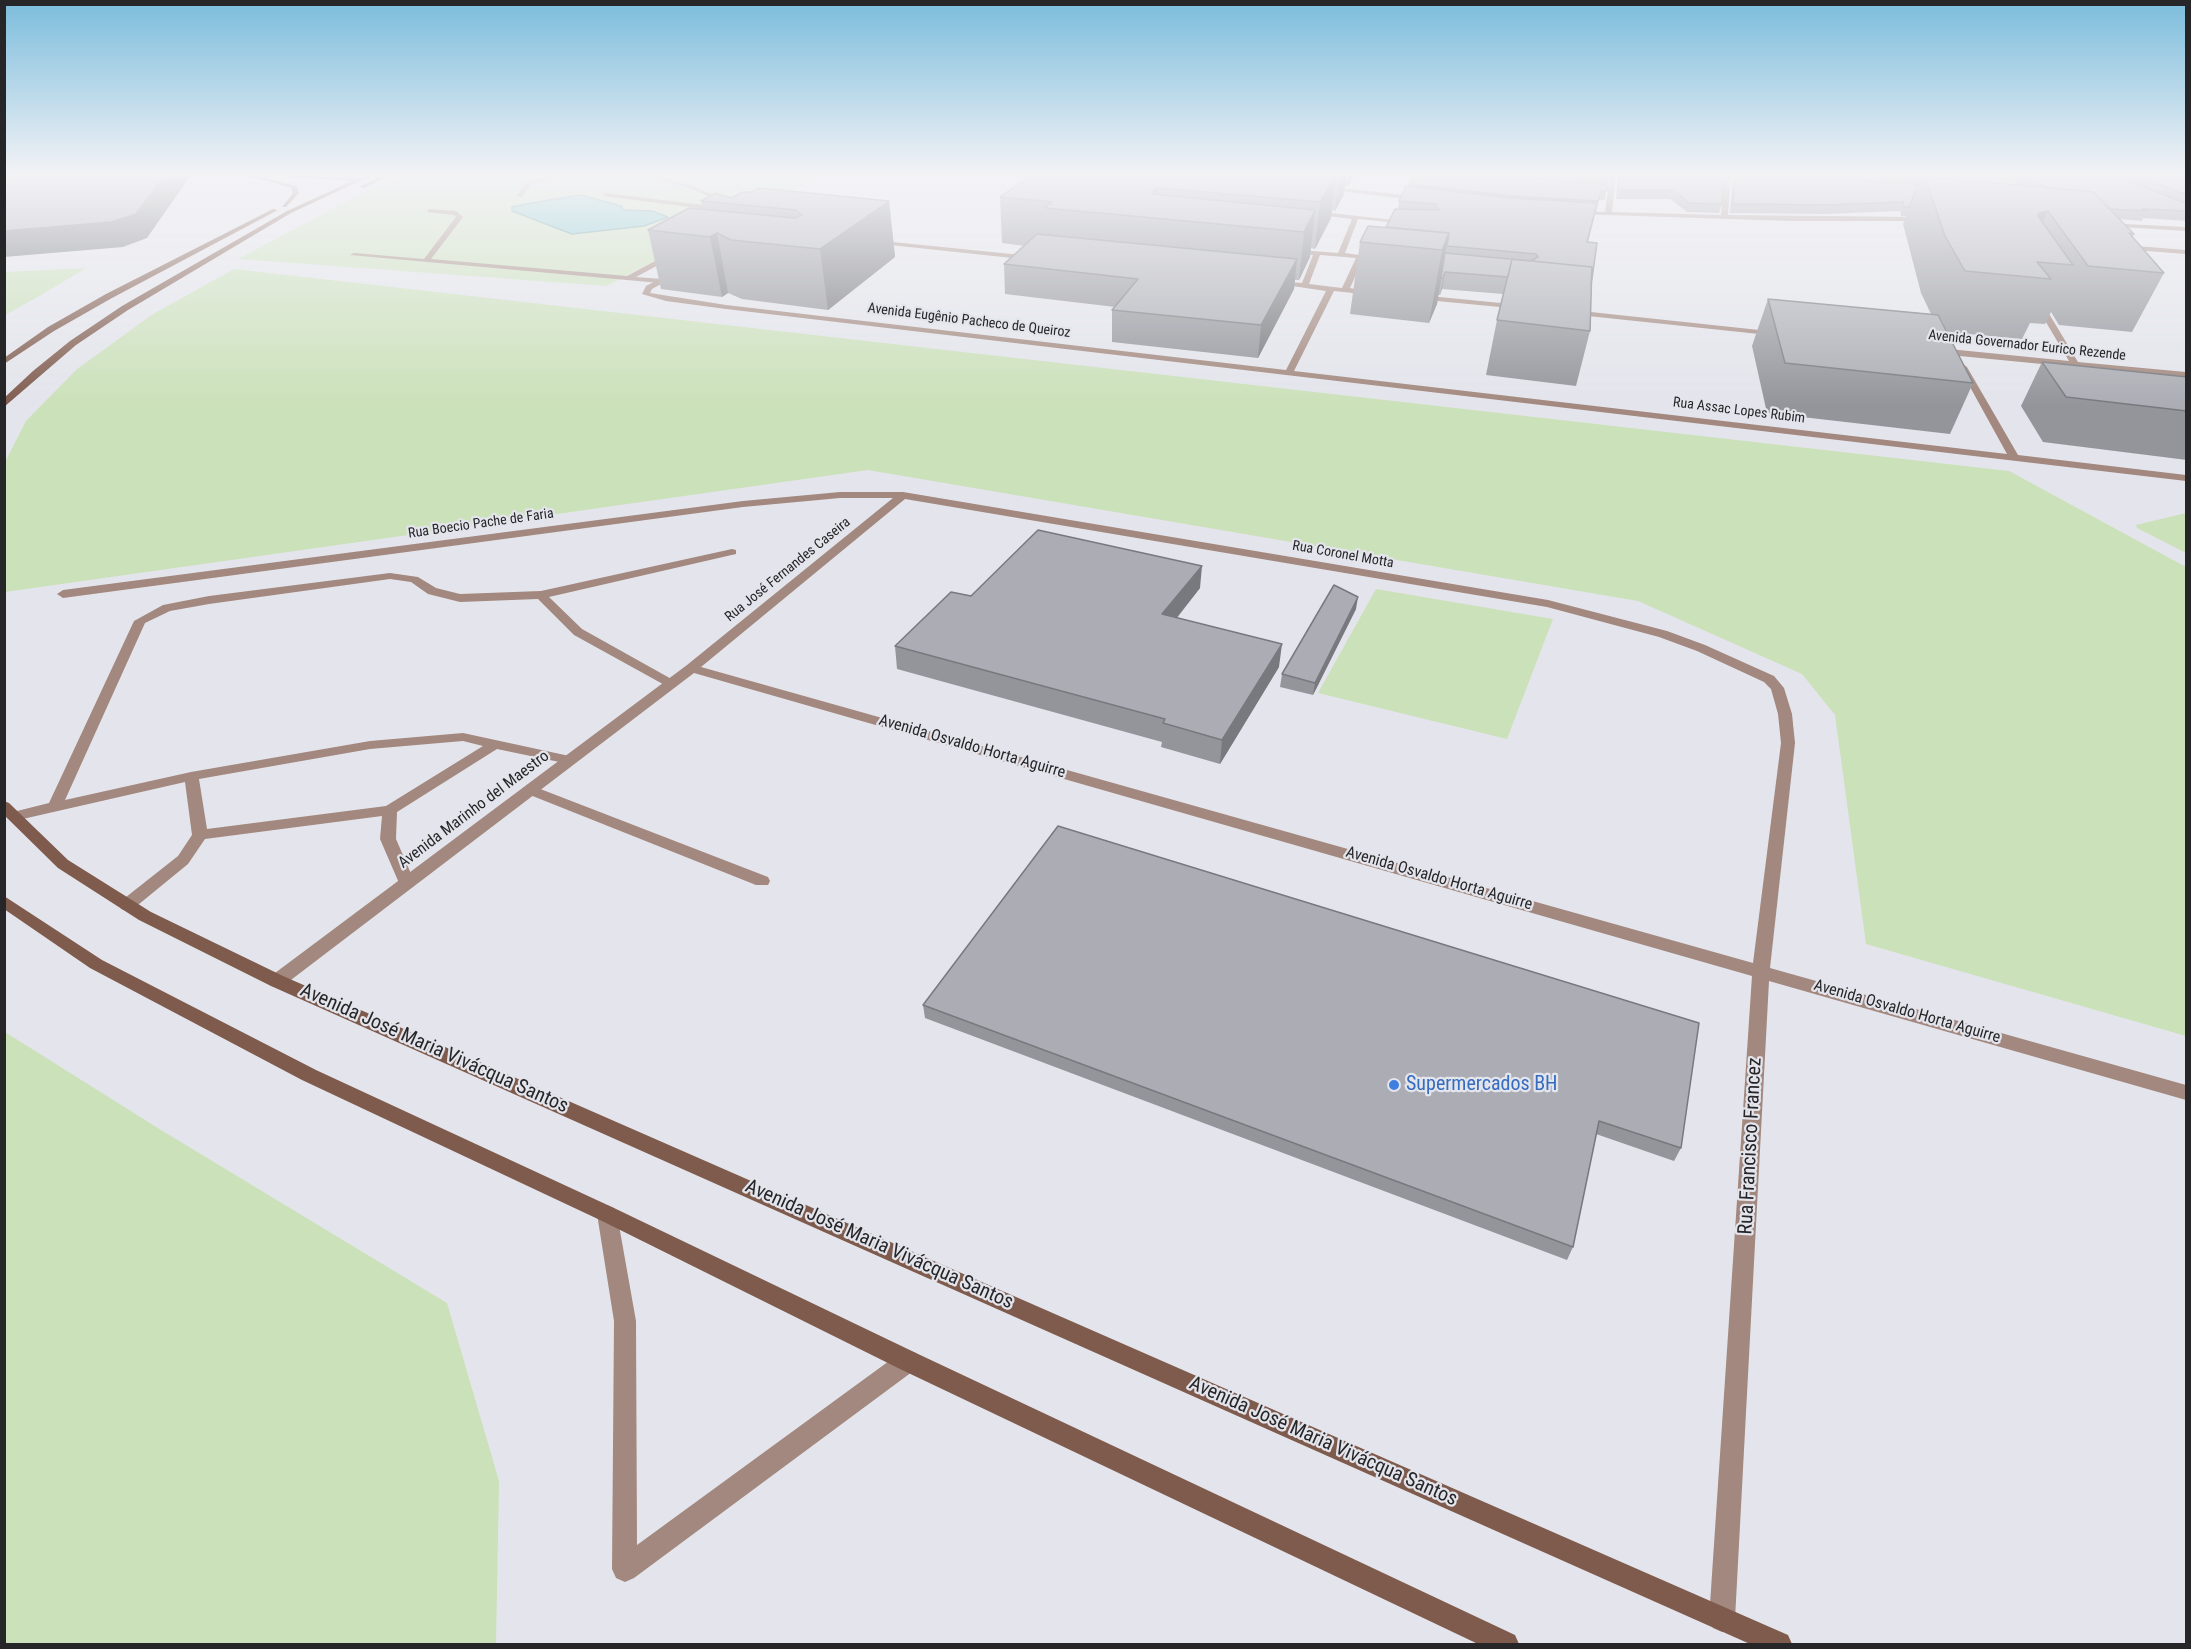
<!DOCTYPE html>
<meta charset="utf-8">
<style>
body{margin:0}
#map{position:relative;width:2191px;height:1649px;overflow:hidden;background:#e4e5ec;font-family:"Roboto Condensed",sans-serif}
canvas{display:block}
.frame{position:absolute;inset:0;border:6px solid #262629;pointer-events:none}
</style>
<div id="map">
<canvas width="2191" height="1649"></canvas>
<div class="frame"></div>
</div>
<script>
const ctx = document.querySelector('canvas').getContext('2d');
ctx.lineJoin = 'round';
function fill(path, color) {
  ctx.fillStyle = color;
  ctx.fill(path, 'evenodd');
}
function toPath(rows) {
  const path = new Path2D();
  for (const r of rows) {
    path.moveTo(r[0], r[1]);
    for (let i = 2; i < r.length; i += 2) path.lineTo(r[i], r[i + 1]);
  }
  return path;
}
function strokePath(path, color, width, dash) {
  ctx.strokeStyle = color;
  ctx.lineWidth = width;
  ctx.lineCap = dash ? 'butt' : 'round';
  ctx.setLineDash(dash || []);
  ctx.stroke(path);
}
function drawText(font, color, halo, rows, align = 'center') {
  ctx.font = font + ' "Roboto Condensed",sans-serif';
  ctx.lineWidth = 4.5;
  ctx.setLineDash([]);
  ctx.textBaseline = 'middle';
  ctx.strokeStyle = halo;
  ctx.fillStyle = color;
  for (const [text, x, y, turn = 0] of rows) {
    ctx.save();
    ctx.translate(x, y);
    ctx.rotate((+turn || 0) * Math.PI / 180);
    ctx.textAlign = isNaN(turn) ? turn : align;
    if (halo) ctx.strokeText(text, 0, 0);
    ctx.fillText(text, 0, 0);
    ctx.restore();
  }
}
fill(toPath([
 [396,175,797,175,824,177,727,222,607,286,238,259],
 [86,268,36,298,5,315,5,272],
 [234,269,2009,471,2186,567,2186,1036,1866,944,1835,715,1802,674,1638,601,868,470,5,592,5,462,26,421,77,369,153,314],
 [2186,513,2186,553,2137,528,2136,525],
 [1376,589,1553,619,1507,739,1318,693],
 [5,1032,161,1130,447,1303,499,1481,496,1644,5,1644]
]), '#cbe1b9');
const water = toPath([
 [581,195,621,206,623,210,652,211,668,217,644,226,572,234,512,211,512,207,526,204,581,195]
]);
fill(water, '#79c7cb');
strokePath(water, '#60979a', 1.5);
strokePath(toPath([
 [998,175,1033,176]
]), '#848489', 1.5, [2, 2]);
fill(toPath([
 [554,175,563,175,531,184,522,197,517,196,527,182,554,175],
 [643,175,652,175,693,186,733,204,728,205,689,188,643,175],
 [605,193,721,207,724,209,721,211,603,196,605,193],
 [429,209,456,211,463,217,431,259,627,276,670,253,677,255,636,277,663,279,660,283,350,255,354,253,424,259,456,217,454,215,427,212,429,209],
 [732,549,736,550,736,554,549,597,582,629,675,681,677,684,675,687,670,688,574,635,538,599,460,602,428,594,411,582,390,579,209,604,170,611,145,623,65,800,191,772,370,741,463,733,574,757,576,760,574,763,569,764,497,749,397,812,396,839,415,883,413,887,407,888,399,883,380,839,382,816,205,839,188,864,133,909,127,911,121,909,119,905,121,901,178,856,192,835,185,782,14,821,7,816,9,813,49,803,134,621,163,605,209,596,390,573,418,577,436,588,460,594,541,591,732,549],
 [463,741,483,746,386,806,207,829,199,779,370,749,463,741],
 [530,785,768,877,770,881,768,885,756,885,525,793,523,790,525,787,530,785],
 [607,1205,614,1208,617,1214,636,1321,637,1545,900,1353,908,1350,916,1353,919,1361,916,1369,634,1578,625,1582,616,1578,612,1569,614,1321,597,1214,600,1208,607,1205]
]), '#a2887e');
fill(toPath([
 [1610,175,1616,175,1612,212,1721,215,1725,175,1731,175,1728,215,1924,217,1927,219,1924,221,1792,221,1574,214,1576,211,1605,212,1610,175],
 [1326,186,1421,197,1424,199,1421,201,1324,189,1326,186],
 [1313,211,1412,222,1409,224,1358,219,1345,253,1380,258,1376,260,1363,259,1350,288,1376,293,1372,295,1334,291,1294,371,2007,454,1959,367,1963,364,1967,367,2018,455,2186,475,2186,481,726,309,666,301,642,294,646,286,676,270,679,274,652,289,650,293,726,305,1286,370,1326,291,1272,283,1276,281,1302,283,1313,255,1292,253,1289,249,1338,253,1352,219,1311,214,1313,211],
 [1320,255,1356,258,1342,288,1309,284,1320,255],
 [2107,223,2186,227,2186,231,2105,226,2107,223],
 [873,240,1031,256,1035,258,1031,260,871,243,873,240],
 [2124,245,2186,250,2186,254,2121,249,2124,245],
 [1419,295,1521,305,1525,307,1521,309,1416,299,1415,297,1419,295],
 [2038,300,2042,302,2078,362,2186,372,2186,378,1939,354,1935,351,1939,348,2069,361,2034,302,2038,300],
 [1572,310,1778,332,1782,334,1778,336,1569,314,1568,312,1572,310],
 [840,492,903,492,1548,600,1667,631,1705,645,1774,676,1784,688,1792,714,1795,743,1770,968,2186,1085,2186,1100,1769,981,1735,1619,1731,1628,1722,1632,1713,1628,1709,1619,1752,976,694,673,283,986,277,987,271,986,268,981,271,976,687,665,893,498,840,498,743,507,63,598,57,594,63,590,743,501,840,492],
 [905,499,1547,607,1659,637,1697,651,1764,682,1771,689,1778,714,1781,743,1753,963,701,667,905,499]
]), '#a2887e');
fill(toPath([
 [246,175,255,175,296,186,299,193,286,207,282,207,293,193,291,188,246,175],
 [266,175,358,178,373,175,291,213,128,310,76,345,4,407,4,398,33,371,70,341,122,306,287,211,352,181,266,175],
 [383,175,391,175,364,188,359,187,383,175],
 [273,209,278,210,112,298,54,331,4,364,4,358,48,327,106,294,273,209],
 [4,801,9,803,68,860,151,912,283,976,1788,1635,1792,1644,1750,1644,271,986,139,920,58,868,4,815,4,801],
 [4,896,102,960,316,1070,614,1208,916,1353,1515,1635,1519,1644,1478,1644,900,1369,600,1220,302,1080,90,968,4,909,4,896]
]), '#7f5b4d');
fill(toPath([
 [1031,175,1354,175,1348,186,1345,186,1344,194,1335,211,1332,210,1331,218,1315,249,1311,248,1310,257,1299,280,1295,280,1294,289,1258,358,1112,342,1112,310,1115,307,1005,294,1004,264,1025,246,1002,243,1000,197],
 [1414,175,1609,175,1605,200,1599,200,1588,242,1591,286,1590,331,1576,386,1486,375,1497,320,1503,294,1442,289,1440,295,1438,295,1437,304,1429,323,1350,314,1360,242,1386,227,1398,209,1399,201,1409,187],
 [1618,175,1724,175,1722,204,1719,213,1687,212,1670,199,1616,199],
 [1733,175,2187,175,2187,221,2143,218,2142,221,2120,219,2134,234,2133,237,2164,273,2132,332,2059,325,2051,312,2045,324,2030,323,2022,339,1946,332,1973,383,1950,434,1767,413,1752,346,1768,299,1931,314,1921,293,1903,224,1906,216,1901,216,1900,211,1825,214,1730,213],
 [731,198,889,201,895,257,828,310,742,299,728,293,722,297,661,289,648,230,703,209,701,201],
 [2042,362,2187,377,2187,460,2043,442,2021,406],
 [1200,588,1177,618,1279,667,1220,764,1161,747,1162,742,897,669,895,646,971,596],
 [1356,609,1313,695,1280,687,1282,674],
 [923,1005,1699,1023,1681,1148,1674,1161,1596,1134,1573,1247,1567,1260,925,1018]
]), '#94959b');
fill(toPath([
 [165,175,191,175,147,238,123,247,4,257,4,231],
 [1336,175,1331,218,1315,249,1320,202],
 [1339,175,1346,175,1344,194,1335,211],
 [1350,175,1354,175,1348,186,1349,177],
 [1158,188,1157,218,1151,192],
 [889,201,895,257,828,310,820,249],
 [1315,210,1310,257,1299,280,1304,232],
 [2048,211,2023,266,2039,213],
 [717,233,728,293,722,297,710,237],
 [1449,233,1437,304,1429,323,1442,250],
 [1297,259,1294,289,1258,358,1261,325],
 [1445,272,1442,289,1440,295,1443,278],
 [1202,566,1200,588,1161,637,1162,614],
 [1358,597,1356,609,1313,695,1315,683],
 [1282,644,1279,667,1220,764,1222,740]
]), '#78797e');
const building = toPath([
 [4,175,165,175,136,214,111,222,4,231,4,175],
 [1031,175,1336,175,1320,202,1158,188,1151,192,1153,194,1315,210,1304,232,1045,208,1052,202,1000,197,1031,175],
 [1414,175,1504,175,1608,185,1607,191,1601,191,1598,201,1510,196,1409,184,1414,175],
 [1585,175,1609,175,1608,177,1585,175],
 [1620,175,1724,175,1722,204,1689,203,1673,190,1618,190,1620,175],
 [1735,175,1806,175,1918,185,1909,207,1904,207,1903,202,1828,205,1733,204,1735,175],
 [1886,175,1922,175,1921,178,1886,175],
 [1924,175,1935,175,1934,176,1937,178,2093,192,2134,234,2129,233,2164,273,2088,266,2048,211,2039,213,2038,216,2073,265,2037,262,2051,279,1965,271,1945,236,1924,175],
 [1936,175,2002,175,2025,186,1937,178,1935,177,1936,175],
 [2020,175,2115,175,2187,204,2187,211,2142,209,2146,211,2110,209,2093,192,2048,188,2020,175],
 [2135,175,2187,175,2187,195,2135,175],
 [1406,186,1511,198,1597,203,1587,242,1597,243,1591,286,1592,267,1512,259,1508,277,1445,272,1443,278,1441,278,1445,253,1531,261,1538,257,1536,254,1447,246,1449,233,1386,227,1395,209,1439,210,1435,204,1399,201,1406,186],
 [760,188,889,201,820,249,731,240,717,233,710,237,648,230,689,208,795,218,802,215,796,210,701,201,716,193,731,198,743,192,751,192,760,188],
 [1368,226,1449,233,1442,250,1360,242,1368,226],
 [1037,234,1297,259,1261,325,1112,310,1138,279,1004,264,1037,234],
 [1512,259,1592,267,1590,331,1497,320,1512,259],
 [1768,299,1938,315,1973,383,1785,363,1768,299],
 [2042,362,2187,377,2187,411,2066,397,2042,362],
 [1038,530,1202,566,1162,614,1282,644,1222,740,1163,723,1165,719,895,646,951,592,971,596,1038,530],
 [1334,585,1358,597,1315,683,1282,674,1334,585],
 [1058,826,1699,1023,1681,1148,1599,1121,1573,1247,923,1005,1058,826]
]);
fill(building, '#acadb4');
strokePath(building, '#78797e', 1.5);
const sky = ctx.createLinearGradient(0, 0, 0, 406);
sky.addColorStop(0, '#7bbcdc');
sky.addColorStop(0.43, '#f3f3f6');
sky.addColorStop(1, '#f3f3f600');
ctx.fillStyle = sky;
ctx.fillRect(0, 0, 2191, 406);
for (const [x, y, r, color] of [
 [1394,1085,6,"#3f7fe0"]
]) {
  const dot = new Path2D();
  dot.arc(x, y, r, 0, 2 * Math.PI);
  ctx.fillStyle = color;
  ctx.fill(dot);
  strokePath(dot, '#e4e5ec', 2);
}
drawText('14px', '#262629', '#e4e5ec', [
 ["Avenida Eugênio Pacheco de Queiroz",969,321,7],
 ["Avenida Governador Eurico Rezende",2027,346,6],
 ["Rua Assac Lopes Rubim",1739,411,7],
 ["Rua Boecio Pache de Faria",481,524,-8],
 ["Rua Coronel Motta",1343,555,10],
 ["Rua José Fernandes Caseira",788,570,-39]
]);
drawText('16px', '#262629', '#e4e5ec', [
 ["Avenida Osvaldo Horta Aguirre",972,747,16],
 ["Avenida Marinho del Maestro",474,810,-37],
 ["Avenida Osvaldo Horta Aguirre",1439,879,16],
 ["Avenida Osvaldo Horta Aguirre",1907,1012,16]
]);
drawText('20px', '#262629', '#e4e5ec', [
 ["Avenida José Maria Vivácqua Santos",434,1049,24],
 ["Rua Francisco Francez",1751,1146,-87],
 ["Avenida José Maria Vivácqua Santos",879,1245,24],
 ["Avenida José Maria Vivácqua Santos",1323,1442,24]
]);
drawText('20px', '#366cbe', '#e4e5ec', [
 ["Supermercados BH",1406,1085]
], 'left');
</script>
